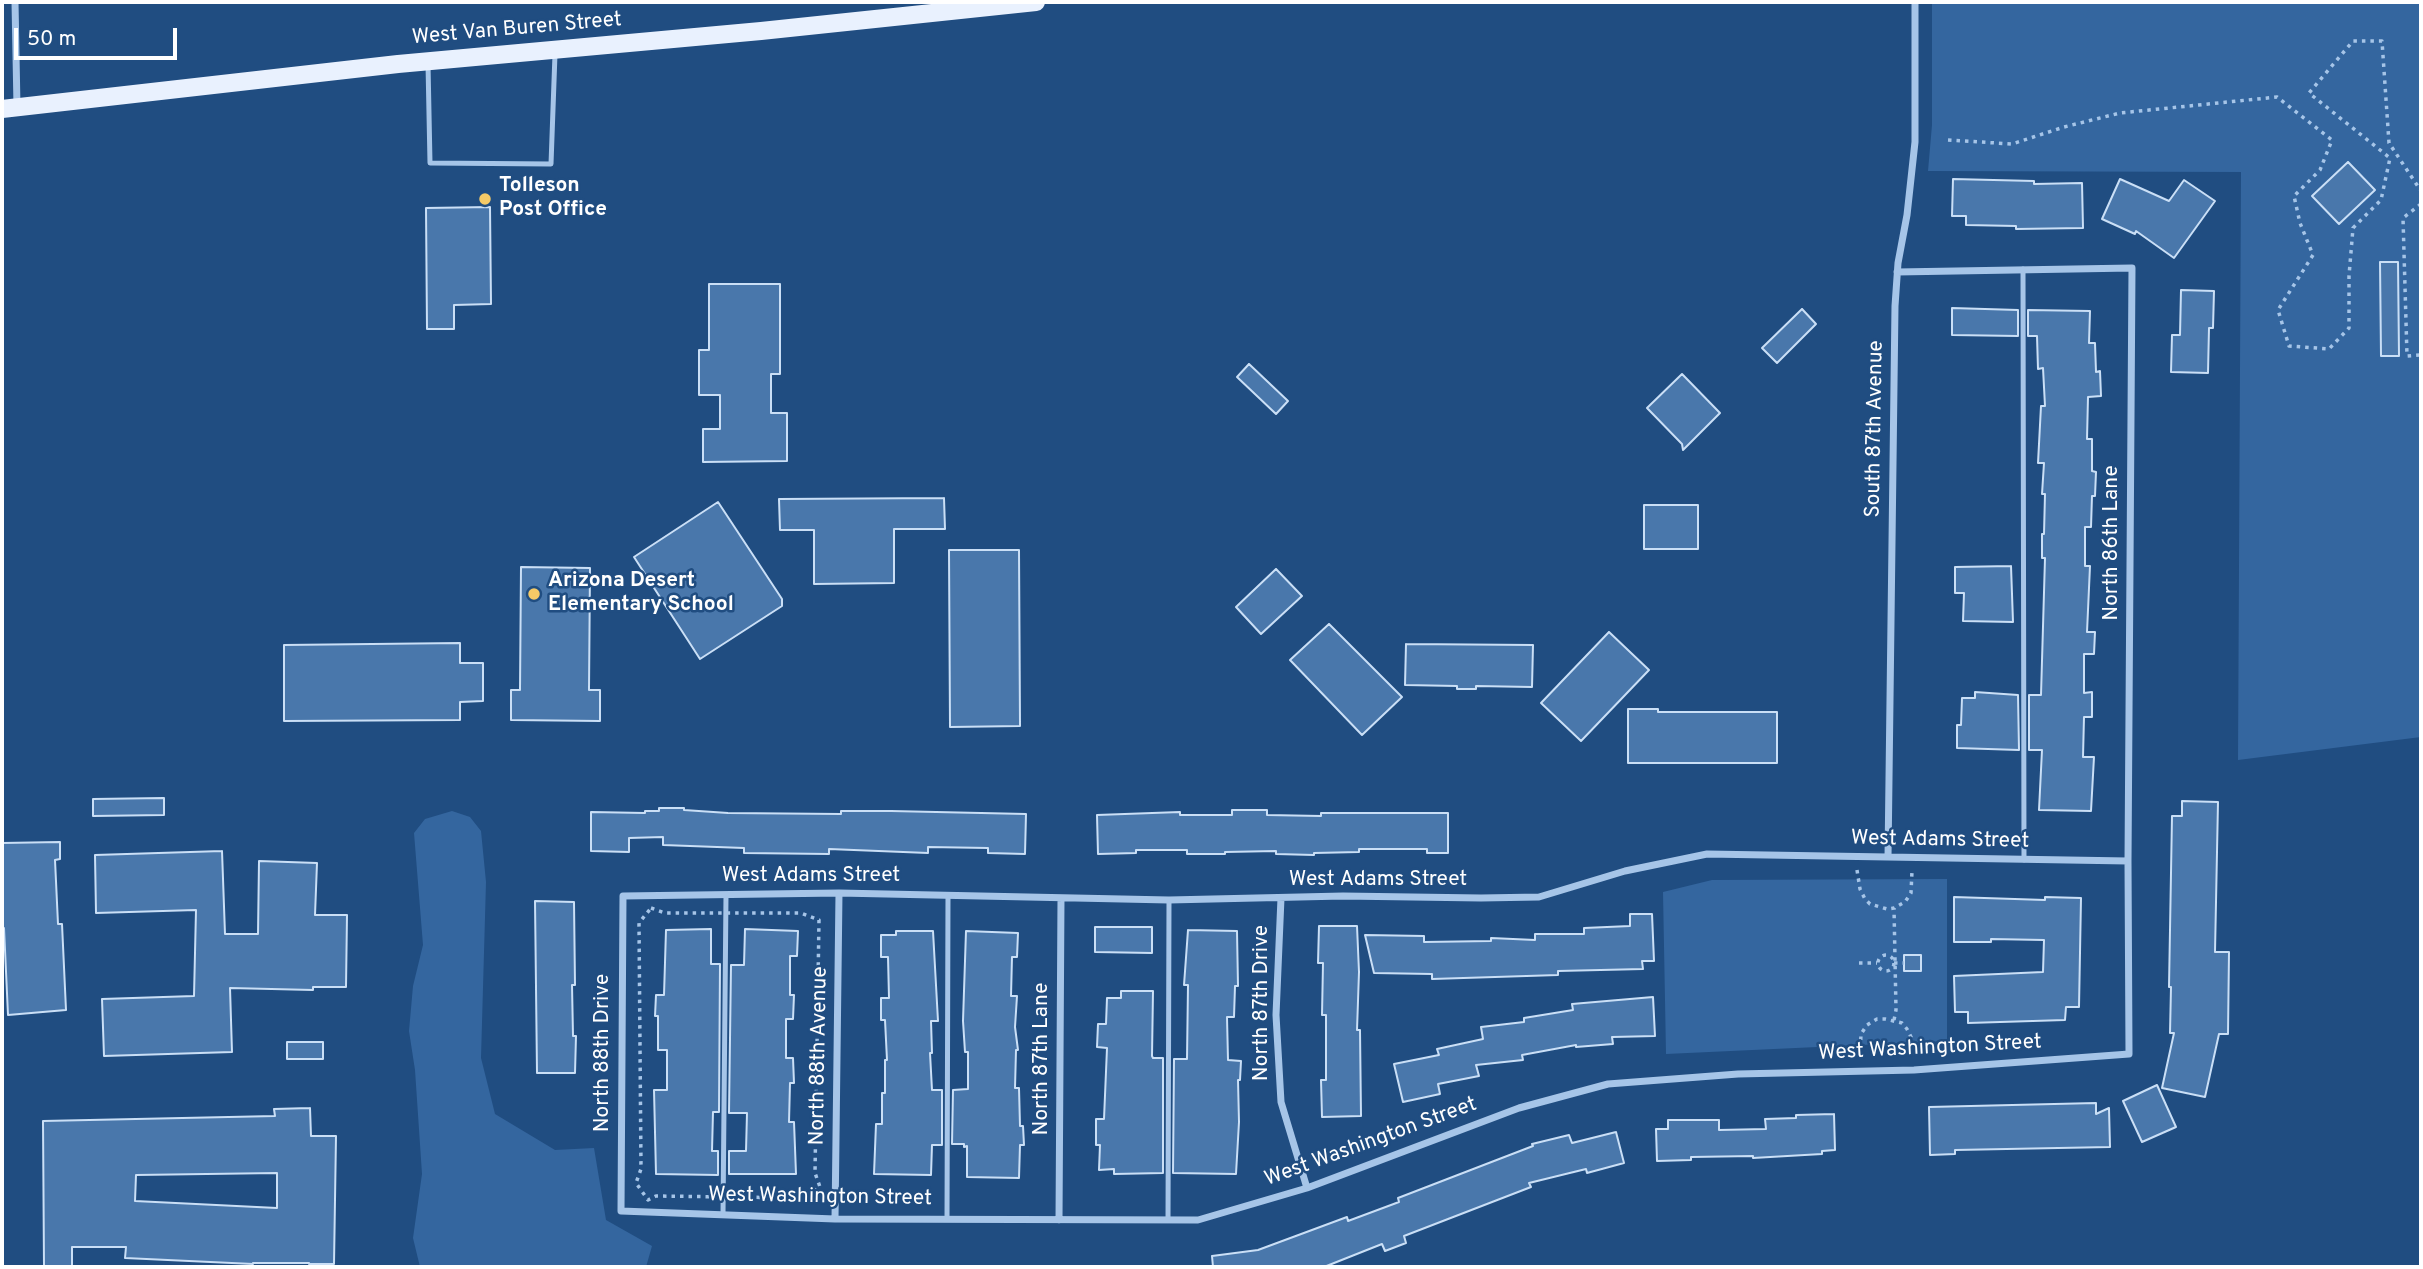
<!DOCTYPE html>
<style>
body{margin:0}
#map{position:relative;width:2423px;height:1269px;overflow:hidden;background:#204d81;font-family:Overpass,sans-serif}
canvas{display:block}
.frame{position:absolute;inset:0;border:4px solid #fff;pointer-events:none}
.scale{position:absolute;left:14px;top:28px;width:163px;height:32px;box-sizing:border-box;border:4px solid #fff;border-top:0;padding-left:9px;font-size:21px;line-height:24px;white-space:nowrap;color:#fff;-webkit-text-stroke:5px #204d81;paint-order:stroke}
</style>
<div id="map">
<canvas width="2423" height="1269"></canvas>
<div class="frame"></div>
<div class="scale">50 m</div>
</div>
<script>
const ctx = document.querySelector('canvas').getContext('2d');
ctx.lineJoin = 'round';
function fill(path, color) {
  ctx.fillStyle = color;
  ctx.fill(path, 'evenodd');
}
function toPath(rows) {
  const path = new Path2D();
  for (const r of rows) {
    if (r.length === 3) {
      path.moveTo(r[0] + r[2], r[1]);
      path.arc(r[0], r[1], r[2], 0, 2 * Math.PI);
      continue;
    }
    path.moveTo(r[0], r[1]);
    for (let i = 2; i < r.length; i += 2) path.lineTo(r[i], r[i + 1]);
  }
  return path;
}
function strokePath(path, color, width, dash) {
  ctx.strokeStyle = color;
  ctx.lineWidth = width;
  ctx.lineCap = dash ? 'butt' : 'round';
  ctx.setLineDash(dash || []);
  ctx.stroke(path);
}
function drawText(font, color, halo, rows, align = 'center') {
  ctx.font = font + ' Overpass,sans-serif';
  ctx.lineWidth = 5;
  ctx.setLineDash([]);
  ctx.textBaseline = 'middle';
  ctx.strokeStyle = halo;
  ctx.fillStyle = color;
  for (const [text, x, y, turn = 0] of rows) {
    ctx.save();
    ctx.translate(x, y);
    ctx.rotate((+turn || 0) * Math.PI / 180);
    ctx.textAlign = isNaN(turn) ? turn : align;
    if (halo) ctx.strokeText(text, 0, 0);
    ctx.fillText(text, 0, 0);
    ctx.restore();
  }
}
fill(toPath([
 [1932,2,2421,2,2421,737,2238,760,2241,172,1928,171,1932,125],
 [452,811,470,817,481,831,486,882,481,1058,495,1114,555,1150,594,1148,606,1220,652,1246,646,1267,420,1267,413,1238,422,1174,415,1070,409,1031,413,986,423,945,414,833,425,819],
 [1947,879,1947,1041,1666,1054,1663,892,1712,880]
]), '#34669f');
const building = toPath([
 [2348,162,2375,190,2339,224,2312,196,2348,162],
 [1953,179,2034,181,2034,184,2082,183,2083,228,2016,229,2016,226,1966,225,1966,216,1952,216,1953,179],
 [2120,179,2169,201,2184,180,2215,201,2174,258,2136,231,2135,234,2102,219,2120,179],
 [490,207,491,304,454,305,454,329,427,329,426,208,490,207],
 [2380,262,2398,262,2399,356,2381,356,2380,262],
 [709,284,780,284,780,374,771,374,771,413,787,413,787,461,703,462,703,429,720,429,720,395,699,395,699,350,709,350,709,284],
 [2181,290,2214,291,2213,328,2209,328,2208,373,2171,372,2172,335,2180,335,2181,290],
 [1952,308,2018,310,2018,336,1952,335,1952,308],
 [1802,309,1816,324,1777,363,1762,348,1802,309],
 [2028,310,2090,311,2089,343,2095,343,2096,372,2100,371,2101,396,2088,397,2087,439,2092,439,2092,471,2096,472,2095,496,2092,496,2091,527,2085,527,2085,566,2090,566,2087,632,2095,632,2094,654,2084,654,2084,693,2092,692,2092,717,2084,717,2083,757,2094,757,2091,811,2039,810,2042,750,2029,750,2029,695,2041,695,2045,558,2042,558,2042,534,2044,534,2045,494,2042,494,2044,463,2038,463,2041,406,2045,406,2043,368,2038,369,2037,336,2028,336,2028,310],
 [1249,364,1288,401,1276,414,1237,377,1249,364],
 [1682,374,1720,413,1683,450,1682,444,1647,408,1682,374],
 [944,498,945,529,894,529,894,583,814,584,814,530,780,530,779,499,944,498],
 [718,502,782,599,782,606,700,659,634,557,718,502],
 [1644,505,1698,505,1698,549,1644,549,1644,505],
 [949,550,1019,550,1020,726,950,727,949,550],
 [2011,566,2013,622,1963,621,1964,593,1955,593,1955,567,2011,566],
 [521,567,590,568,589,690,600,690,600,721,511,720,511,690,520,690,521,567],
 [1276,569,1302,596,1261,634,1236,607,1276,569],
 [1329,624,1402,697,1362,735,1290,660,1329,624],
 [1609,632,1649,670,1581,741,1541,703,1609,632],
 [460,643,460,663,483,663,483,701,460,702,460,720,284,721,284,645,460,643],
 [1406,644,1533,645,1532,687,1476,686,1476,689,1457,689,1457,686,1405,685,1406,644],
 [1975,692,2018,695,2019,750,1957,748,1957,725,1961,725,1962,698,1975,698,1975,692],
 [1628,709,1658,709,1658,712,1777,712,1777,763,1628,763,1628,709],
 [164,798,164,815,93,816,93,799,164,798],
 [2182,801,2218,802,2215,952,2229,952,2228,1034,2219,1034,2205,1097,2162,1088,2174,1033,2170,1033,2171,987,2169,987,2172,816,2182,816,2182,801],
 [659,808,684,808,684,810,728,813,841,814,841,811,891,811,1026,814,1025,854,988,853,988,848,928,847,928,853,829,849,829,854,744,853,744,848,663,845,663,837,629,838,629,852,591,851,591,812,645,813,645,811,659,811,659,808],
 [1232,810,1267,810,1267,815,1321,816,1321,813,1448,813,1448,853,1427,853,1427,849,1359,849,1359,852,1314,853,1314,855,1276,854,1276,851,1225,852,1225,854,1187,854,1187,850,1136,850,1136,853,1098,854,1097,815,1180,812,1180,815,1232,815,1232,810],
 [60,842,60,859,55,860,58,924,62,924,66,1010,8,1015,4,928,2,928,2,843,60,842],
 [222,851,225,934,258,934,259,861,317,863,315,915,347,915,346,987,313,987,313,990,230,988,232,1052,104,1056,102,999,194,996,196,910,96,913,95,855,222,851],
 [1954,897,2045,900,2045,897,2081,898,2079,1007,2066,1007,2065,1020,1968,1023,1968,1012,1955,1012,1954,976,2043,972,2044,940,1991,939,1991,942,1954,942,1954,897],
 [535,901,574,902,575,985,572,985,573,1036,576,1036,575,1073,537,1073,535,901],
 [1630,914,1652,914,1654,961,1642,961,1643,969,1558,971,1558,975,1432,979,1432,974,1374,973,1365,935,1424,936,1424,942,1491,941,1491,938,1535,940,1535,934,1584,934,1584,928,1630,926,1630,914],
 [1319,926,1357,926,1359,972,1357,1030,1360,1030,1361,1116,1322,1117,1321,1080,1326,1080,1326,1015,1322,1015,1323,963,1318,963,1319,926],
 [1095,927,1152,927,1152,953,1095,952,1095,927],
 [711,929,711,964,720,964,719,1112,713,1112,712,1151,718,1151,718,1175,656,1174,654,1090,667,1090,667,1050,658,1050,658,1016,655,1016,656,995,664,995,666,930,711,929],
 [745,929,798,931,797,956,790,956,790,995,794,995,793,1019,786,1019,786,1058,793,1058,794,1083,790,1083,789,1122,794,1122,796,1174,729,1174,729,1151,746,1151,747,1113,729,1113,731,965,744,965,745,929],
 [1188,930,1237,931,1238,986,1235,986,1234,1017,1227,1017,1228,1060,1241,1061,1240,1080,1238,1080,1239,1122,1236,1174,1173,1173,1174,1059,1187,1059,1188,985,1184,985,1188,930],
 [896,931,933,931,938,1021,931,1021,932,1053,930,1053,932,1090,942,1090,942,1145,932,1145,931,1175,874,1174,876,1124,882,1124,882,1093,885,1093,885,1060,887,1060,885,1020,881,1020,881,998,889,998,888,957,881,957,881,935,896,935,896,931],
 [966,931,1018,933,1017,957,1012,957,1011,996,1017,996,1015,1027,1018,1050,1016,1050,1015,1088,1019,1088,1020,1126,1023,1126,1024,1145,1020,1145,1019,1178,967,1177,967,1146,964,1147,964,1144,952,1144,953,1090,968,1089,968,1052,965,1052,963,1021,966,931],
 [1904,955,1921,955,1921,971,1904,971,1904,955],
 [1121,991,1153,991,1152,1056,1153,1058,1163,1058,1163,1173,1114,1174,1114,1169,1099,1170,1100,1145,1096,1145,1096,1119,1104,1119,1107,1048,1097,1047,1098,1024,1106,1024,1107,998,1121,998,1121,991],
 [1653,997,1655,1036,1612,1037,1613,1044,1576,1047,1576,1045,1522,1055,1523,1060,1476,1065,1479,1076,1438,1084,1440,1094,1403,1102,1394,1064,1439,1055,1437,1049,1483,1039,1481,1027,1524,1022,1524,1018,1573,1010,1572,1004,1653,997],
 [287,1042,323,1042,323,1059,287,1059,287,1042],
 [2157,1085,2176,1127,2142,1142,2123,1101,2157,1085],
 [2096,1103,2096,1114,2109,1108,2110,1147,1955,1150,1955,1154,1930,1155,1929,1107,2096,1103],
 [310,1108,311,1136,336,1136,334,1264,309,1264,309,1263,253,1263,253,1264,125,1258,126,1247,72,1247,72,1267,44,1267,43,1121,275,1116,274,1109,310,1108],
 [277,1173,277,1208,135,1201,136,1175,277,1173],
 [1834,1114,1835,1150,1822,1151,1822,1154,1753,1158,1753,1156,1691,1157,1691,1160,1657,1161,1656,1129,1668,1129,1668,1120,1719,1120,1719,1130,1766,1129,1765,1119,1796,1118,1796,1115,1834,1114],
 [1616,1132,1624,1163,1587,1173,1586,1169,1529,1183,1531,1187,1404,1236,1406,1243,1385,1251,1382,1244,1324,1267,1213,1267,1212,1256,1258,1250,1347,1217,1348,1221,1399,1202,1398,1198,1533,1146,1532,1144,1569,1135,1572,1143,1616,1132]
]);
fill(building, '#4977ab');
strokePath(building, '#cadff6', 2);
strokePath(toPath([
 [1948,140,2012,144,2064,127,2120,113,2277,97,2332,140,2320,170,2294,196,2300,223,2313,255,2278,310,2289,346,2329,349,2349,328,2349,276,2353,228,2381,200,2390,158,2309,93,2353,41,2382,41,2389,143,2421,191],
 [2421,204,2403,218,2407,356,2421,355],
 [1857,870,1860,889,1865,899,1870,904,1887,909,1894,908,1905,902,1911,893,1912,871],
 [651,908,665,913,801,913,819,920,815,1173,820,1187,804,1198,656,1196,648,1200,636,1183,641,1169,639,923,651,908],
 [1886,963,8],
 [1859,963,1877,963],
 [1894,963,1904,963],
 [1894,1020,1896,1010,1894,908],
 [1860,1057,1861,1034,1867,1025,1877,1019,1885,1019,1902,1023,1907,1029,1912,1039,1914,1057]
]), '#a6c5e8', 3.5, [3.5, 5]);
strokePath(toPath([
 [428,64,430,163,551,164,555,54],
 [2023,269,2024,860],
 [723,1214,726,895],
 [947,1218,948,895],
 [1168,1220,1169,900]
]), '#a6c5e8', 5);
strokePath(toPath([
 [15,2,17,107],
 [1897,272,2132,268,2128,861,2129,1054,1914,1070,1738,1074,1608,1084,1519,1108,1307,1188,1198,1220,835,1219,621,1211,623,896,839,893,1169,900,1343,896,1481,898,1539,897,1625,871,1707,854,2128,861],
 [1888,857,1895,306,1898,263,1907,215,1915,142,1915,2],
 [1281,898,1276,1015,1281,1102,1307,1188],
 [835,1219,839,893],
 [1059,1220,1061,898]
]), '#a6c5e8', 7);
strokePath(toPath([
 [2,109,398,64,761,31,1036,2]
]), '#e9f1fe', 18);
for (const [x, y, r, color] of [
 [485,199,7,"#f5ca67"],
 [534,594,7,"#f5ca67"]
]) {
  const dot = new Path2D();
  dot.arc(x, y, r, 0, 2 * Math.PI);
  ctx.fillStyle = color;
  ctx.fill(dot);
  strokePath(dot, '#204d81', 2.5);
}
drawText('21px', '#fff', '#204d81', [
 ["West Van Buren Street",517,30,-5],
 ["South 87th Avenue",1876,429,-89],
 ["North 86th Lane",2113,543,-90],
 ["West Adams Street",1940,841,1],
 ["West Adams Street",811,877],
 ["West Adams Street",1378,881],
 ["North 87th Drive",1263,1003,-90],
 ["West Washington Street",1930,1049,-3],
 ["North 88th Drive",604,1053,-90],
 ["North 88th Avenue",820,1056,-89],
 ["North 87th Lane",1043,1059,-90],
 ["West Washington Street",1371,1143,-20],
 ["West Washington Street",820,1198,1]
]);
drawText('bold 21px', '#fff', '#204d81', [
 ["Tolleson",499,187],
 ["Post Office",499,211],
 ["Arizona Desert",548,582],
 ["Elementary School",548,606]
], 'left');
</script>
